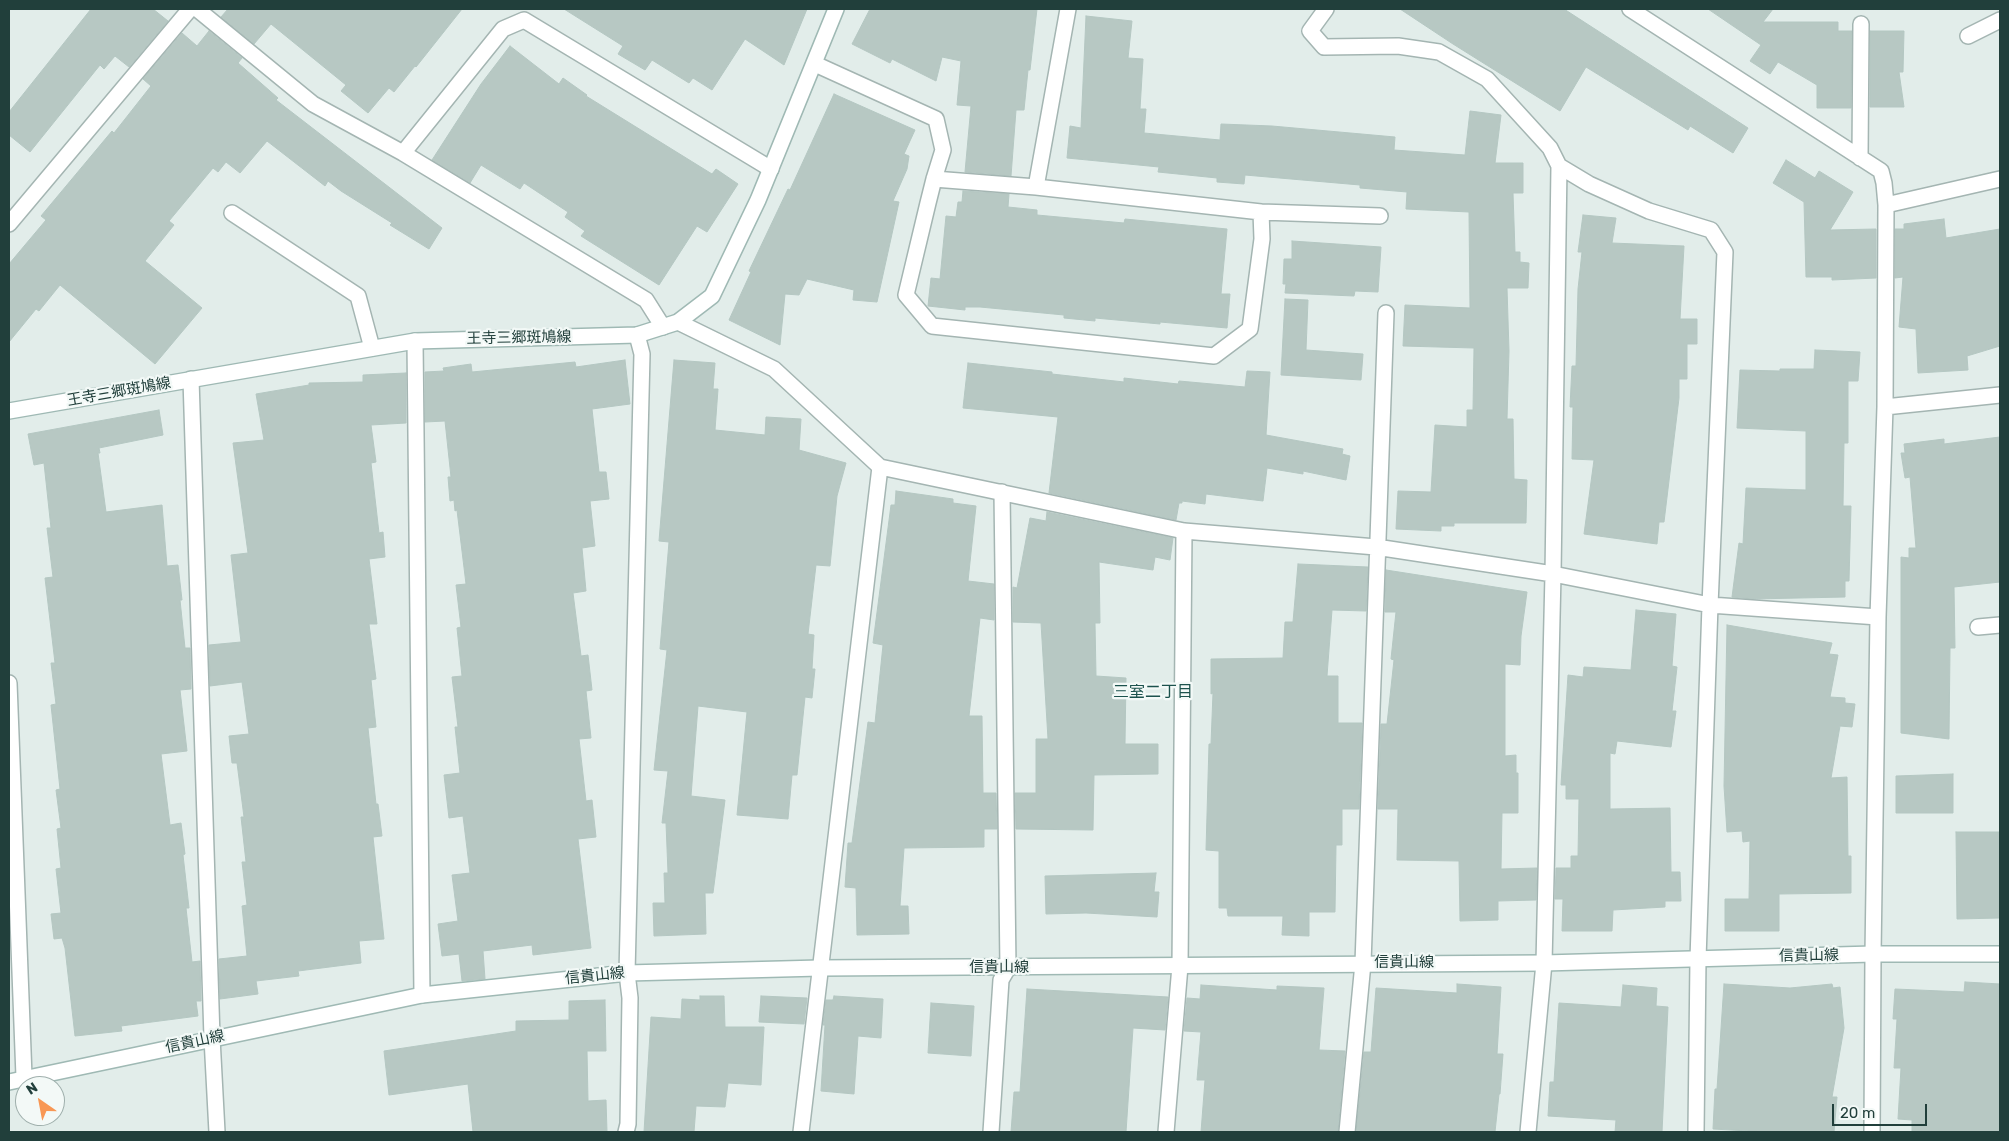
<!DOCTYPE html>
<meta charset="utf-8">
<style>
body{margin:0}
#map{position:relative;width:2009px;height:1141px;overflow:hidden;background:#e2edea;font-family:Rubik,sans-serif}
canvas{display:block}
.frame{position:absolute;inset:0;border:10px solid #213f3b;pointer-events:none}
.north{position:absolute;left:15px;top:1076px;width:50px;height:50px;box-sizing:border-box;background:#f3f9f7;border:1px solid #9fafac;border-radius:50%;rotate:327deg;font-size:14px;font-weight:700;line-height:20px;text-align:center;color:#213f3b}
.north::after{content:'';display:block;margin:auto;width:18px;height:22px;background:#f89754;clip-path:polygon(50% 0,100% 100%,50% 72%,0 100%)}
.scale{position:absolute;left:1832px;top:1104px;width:95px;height:22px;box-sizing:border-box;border:2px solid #213f3b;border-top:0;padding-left:6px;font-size:15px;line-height:18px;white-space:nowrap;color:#213f3b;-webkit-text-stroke:4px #f3f9f7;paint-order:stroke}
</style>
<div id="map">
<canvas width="2009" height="1141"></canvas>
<div class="frame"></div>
<div class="north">N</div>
<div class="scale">20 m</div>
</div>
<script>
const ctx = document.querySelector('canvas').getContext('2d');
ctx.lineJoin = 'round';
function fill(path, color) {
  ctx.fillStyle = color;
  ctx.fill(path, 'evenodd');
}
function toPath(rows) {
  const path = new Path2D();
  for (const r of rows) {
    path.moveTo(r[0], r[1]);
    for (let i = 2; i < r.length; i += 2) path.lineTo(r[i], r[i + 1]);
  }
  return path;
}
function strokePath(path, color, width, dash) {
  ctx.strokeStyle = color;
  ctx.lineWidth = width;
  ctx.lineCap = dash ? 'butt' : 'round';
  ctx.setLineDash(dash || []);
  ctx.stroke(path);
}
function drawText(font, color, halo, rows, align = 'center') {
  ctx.font = font + ' Rubik,"Noto Sans JP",sans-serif';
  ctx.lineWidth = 4.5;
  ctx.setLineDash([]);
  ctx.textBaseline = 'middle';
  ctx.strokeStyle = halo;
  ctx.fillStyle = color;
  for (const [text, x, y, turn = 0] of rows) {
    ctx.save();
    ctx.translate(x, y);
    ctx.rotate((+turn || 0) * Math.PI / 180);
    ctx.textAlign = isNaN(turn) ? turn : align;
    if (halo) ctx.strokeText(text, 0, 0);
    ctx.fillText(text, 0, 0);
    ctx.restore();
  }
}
const building = toPath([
 [91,9,153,9,168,21,129,67,115,56,104,69,100,65,30,152,9,135,9,112,91,9],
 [228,9,462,9,416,67,415,66,394,92,389,88,368,113,341,91,346,85,271,24,254,44,221,17,228,9],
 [564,9,807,9,784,65,745,39,712,90,693,78,689,83,652,60,645,70,618,54,623,46,564,9],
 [870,9,1037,9,1030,70,1028,70,1024,110,1016,110,1011,176,965,172,971,106,957,105,961,61,942,57,936,81,892,59,890,63,852,44,870,9],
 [1400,9,1564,9,1748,128,1733,153,1690,126,1688,130,1586,67,1560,111,1453,44,1400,9],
 [1708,9,1773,9,1763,22,1838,22,1838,31,1852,31,1851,108,1817,108,1817,85,1778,62,1770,74,1750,61,1761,45,1708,9],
 [1086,16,1132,21,1128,58,1143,59,1140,109,1146,109,1144,133,1220,140,1221,124,1272,126,1395,137,1394,150,1465,155,1470,111,1501,115,1495,163,1523,163,1523,193,1513,193,1515,252,1520,252,1520,262,1529,263,1528,288,1507,288,1509,351,1507,419,1513,419,1514,479,1527,480,1526,523,1454,523,1454,526,1441,526,1441,531,1396,529,1398,491,1431,492,1435,425,1467,427,1467,410,1473,410,1474,348,1403,346,1405,305,1470,308,1469,212,1406,209,1407,192,1360,188,1360,185,1245,175,1244,184,1217,182,1217,178,1158,172,1159,167,1067,158,1070,126,1081,128,1086,16],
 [209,31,242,58,238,63,278,98,276,100,442,228,429,249,390,225,392,223,341,191,328,181,325,186,267,141,240,173,226,162,218,172,213,168,169,221,174,225,145,261,202,308,155,364,60,285,39,311,36,309,9,342,9,264,46,220,41,216,112,131,114,133,151,86,143,79,182,33,197,46,209,31],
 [1870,31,1904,31,1903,72,1899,72,1904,107,1870,107,1870,31],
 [510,46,559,84,563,78,587,95,586,96,712,174,716,169,738,184,707,232,697,226,659,285,581,236,585,231,565,217,568,212,524,183,520,189,481,165,470,183,432,160,481,84,510,46],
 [834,94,915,130,904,154,909,156,907,169,893,201,899,202,877,302,853,300,854,290,807,279,799,295,785,294,780,345,729,320,751,272,749,271,788,189,790,190,834,94],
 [1786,160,1815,178,1819,171,1853,192,1830,230,1876,229,1876,278,1832,280,1832,277,1806,277,1804,202,1773,183,1786,160],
 [963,191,1009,194,1008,207,1037,210,1037,215,1124,223,1125,219,1227,229,1221,294,1230,294,1227,328,1160,322,1160,324,1095,318,1095,321,1064,318,1064,315,980,307,965,307,965,310,928,306,931,278,940,279,946,216,956,217,958,202,962,202,963,191],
 [1583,215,1616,218,1612,243,1684,246,1680,319,1697,319,1697,344,1687,344,1687,379,1679,379,1679,398,1664,522,1659,522,1657,544,1584,534,1594,460,1572,459,1573,407,1570,407,1572,366,1576,366,1578,289,1582,252,1578,252,1583,215],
 [1944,219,1946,238,2000,229,2000,346,1967,356,1968,370,1918,373,1916,329,1899,327,1903,277,1895,278,1895,229,1904,229,1904,224,1944,219],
 [1292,241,1381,247,1378,292,1355,291,1354,296,1285,293,1286,284,1283,284,1284,259,1292,259,1292,241],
 [1285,299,1308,300,1306,350,1363,354,1361,380,1281,375,1285,299],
 [1815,350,1860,352,1858,381,1848,381,1848,443,1844,443,1843,506,1851,506,1849,581,1845,581,1845,597,1753,599,1732,597,1739,543,1743,544,1746,488,1806,490,1806,431,1737,428,1740,370,1780,371,1780,369,1814,369,1815,350],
 [625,360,630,404,592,409,599,472,606,472,609,499,590,501,595,546,582,548,586,591,573,593,581,656,588,655,592,690,586,691,591,738,579,739,586,801,592,800,596,837,578,839,591,948,533,955,532,945,483,951,485,979,462,981,459,954,442,956,438,924,458,921,452,875,470,873,463,816,449,818,444,775,460,773,455,727,458,727,452,677,462,676,457,628,461,627,456,585,466,584,457,510,455,511,454,500,450,501,448,477,451,477,445,421,425,422,425,372,444,371,443,368,471,364,472,372,575,362,576,367,625,360],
 [674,360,715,363,713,389,718,389,715,430,765,435,766,417,801,419,799,450,846,463,837,496,830,566,816,565,808,634,814,635,812,669,815,669,812,698,805,697,797,775,792,775,788,819,737,815,747,712,698,706,691,796,725,800,713,893,705,893,706,934,654,936,653,903,665,903,664,873,668,873,666,823,662,823,668,771,654,770,667,650,660,649,669,542,659,541,674,360],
 [968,363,1052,372,1052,374,1124,382,1124,378,1178,384,1179,381,1245,387,1247,371,1270,372,1266,435,1343,449,1342,454,1350,456,1346,480,1303,471,1303,474,1267,468,1263,501,1206,494,1205,504,1182,501,1182,503,1179,503,1176,520,1049,493,1058,417,963,408,968,363],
 [406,373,406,423,371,425,376,462,371,463,379,533,383,532,385,557,369,559,377,624,369,624,376,679,371,680,376,727,368,728,376,804,378,804,382,836,373,837,384,939,359,941,361,963,298,971,299,976,256,981,258,994,220,999,219,959,247,956,242,906,247,905,242,862,246,862,241,817,244,817,237,763,232,763,229,736,249,734,242,682,210,686,209,645,241,642,231,555,248,553,233,443,264,440,256,394,309,385,309,383,363,382,363,375,406,373],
 [159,410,163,435,99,448,100,453,98,453,106,512,162,505,167,566,178,565,182,600,180,600,185,648,190,648,191,689,180,690,187,751,161,754,170,825,181,823,185,854,183,855,189,908,186,908,192,962,200,961,201,1001,196,1001,198,1016,121,1026,122,1031,75,1036,65,948,62,938,54,939,51,914,61,913,56,869,61,868,57,829,61,828,56,790,60,789,51,705,56,704,51,663,55,663,45,578,53,577,47,528,51,528,44,463,34,465,28,434,159,410],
 [2000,437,2000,582,1954,587,1955,648,1950,648,1949,739,1901,733,1901,557,1909,558,1909,548,1916,548,1910,477,1905,478,1901,453,1905,453,1904,444,1944,439,1944,444,2000,437],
 [896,491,953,499,953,503,976,506,968,581,994,584,994,620,980,618,969,716,982,716,983,793,996,793,997,829,984,829,984,847,904,848,900,906,908,906,909,934,857,935,856,888,845,887,848,843,852,843,868,722,875,723,883,645,873,643,891,505,895,505,896,491],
 [1047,512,1173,538,1170,560,1155,557,1153,570,1099,562,1100,623,1095,623,1096,676,1126,678,1125,744,1158,744,1158,774,1094,775,1093,830,1016,829,1015,793,1036,793,1036,739,1048,739,1041,623,1013,622,1013,587,1017,588,1030,518,1046,521,1047,512],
 [1298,564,1368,567,1366,611,1332,610,1327,676,1338,676,1338,723,1362,723,1359,809,1342,809,1342,845,1336,845,1335,912,1309,912,1309,936,1282,935,1283,916,1228,916,1227,908,1219,908,1219,851,1206,850,1209,744,1211,744,1213,693,1211,694,1211,659,1283,658,1285,622,1293,622,1298,564],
 [1386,570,1527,592,1521,636,1520,665,1505,664,1505,756,1516,755,1516,773,1518,773,1518,813,1502,813,1501,869,1537,868,1536,900,1498,901,1498,920,1460,921,1459,861,1397,860,1398,809,1378,809,1381,724,1387,724,1394,660,1391,659,1396,612,1385,612,1386,570],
 [1636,610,1676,614,1672,666,1677,667,1672,711,1676,711,1671,747,1617,741,1615,754,1610,753,1610,809,1670,808,1671,872,1680,872,1681,901,1665,901,1665,907,1613,910,1612,931,1562,931,1563,899,1555,899,1556,868,1571,868,1571,856,1578,856,1579,799,1566,799,1566,785,1561,785,1568,675,1583,677,1584,667,1631,670,1636,610],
 [1727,625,1832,643,1829,654,1838,655,1830,697,1845,698,1845,703,1855,704,1852,727,1840,726,1831,778,1847,777,1848,856,1851,856,1851,893,1779,894,1779,931,1725,931,1725,899,1749,899,1750,841,1743,842,1742,831,1727,832,1724,786,1727,625],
 [1953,774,1953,813,1896,813,1896,776,1953,774],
 [1956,832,2000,832,2000,918,1957,919,1956,832],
 [1156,873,1154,892,1159,892,1157,917,1086,913,1046,914,1045,876,1156,873],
 [1965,982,2000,984,2000,1132,1912,1132,1912,1120,1898,1119,1901,1068,1894,1068,1897,1019,1893,1019,1895,989,1964,992,1965,982],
 [1457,984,1501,987,1497,1054,1503,1054,1500,1094,1499,1094,1495,1132,1356,1132,1364,1052,1371,1052,1376,988,1457,993,1457,984],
 [1724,984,1790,988,1832,984,1833,988,1840,987,1844,1028,1832,1097,1837,1097,1834,1132,1766,1132,1713,1129,1715,1089,1717,1089,1724,984],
 [1201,985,1277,990,1277,986,1324,988,1319,1050,1345,1051,1338,1132,1201,1132,1205,1080,1197,1080,1201,1032,1184,1031,1187,998,1200,999,1201,985],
 [1623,985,1657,988,1656,1006,1668,1007,1662,1132,1615,1132,1616,1120,1548,1116,1550,1082,1554,1082,1559,1003,1621,1007,1623,985],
 [1027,989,1168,997,1165,1030,1133,1028,1126,1132,1011,1132,1014,1092,1020,1092,1027,989],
 [700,996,724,996,725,1027,764,1027,761,1085,728,1083,725,1107,696,1106,694,1132,644,1132,651,1017,681,1019,682,999,700,1000,700,996],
 [761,996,807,998,804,1024,759,1022,761,996],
 [834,996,883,999,881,1038,858,1036,854,1094,821,1091,825,1025,823,1025,826,1000,833,1000,834,996],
 [605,1000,606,1051,587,1051,588,1101,606,1100,607,1132,473,1132,468,1084,389,1095,384,1051,516,1031,516,1021,569,1020,569,1001,605,1000],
 [931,1003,974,1006,971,1056,928,1053,931,1003]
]);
fill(building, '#b7c8c3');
strokePath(building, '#b4c7c2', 1);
const minor = toPath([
 [197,9,313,104,403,153,646,300,663,327],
 [1326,9,1310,31,1324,47,1398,46,1439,52,1487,79,1550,148,1559,166,1589,184,1649,211,1711,230,1725,252,1710,605,1698,959,1696,1132],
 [1968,36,2000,20],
 [815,64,936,119,943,150,934,179,928,203,906,295,932,326,1214,356,1250,329,1262,239,1261,212,1036,187,934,179],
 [403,153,503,29,524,20,771,169],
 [1860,158,1861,24],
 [1036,187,1068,9],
 [1886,205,2000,179],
 [1261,212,1380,216],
 [232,213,358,296,372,348],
 [9,224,190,9],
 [678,322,774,369,880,467,1184,531,1376,547,1553,574,1710,605,1878,617,1885,407,1886,205,1884,183,1881,171,1630,9],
 [415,341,422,995],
 [191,379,212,1038,217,1132],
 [1885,407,2000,395],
 [1978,627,2000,625],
 [9,683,24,1077],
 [626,1132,628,1124,630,998,627,973,642,354,637,335],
 [801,1132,880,467],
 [991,1132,1001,980,1008,968,1002,492],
 [1166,1132,1180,966,1184,531],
 [1347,1132,1363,963,1386,313],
 [1528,1132,1544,963,1553,574,1559,166],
 [1872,1132,1873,954,1878,617]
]);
const secondary = toPath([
 [9,411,415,341,637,335,678,322,712,296,758,200,836,9],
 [9,1082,422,995,627,973,820,968,1544,963,1873,954,2000,954]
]);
strokePath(minor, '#a4b5b2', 18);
strokePath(secondary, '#9fb9b4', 18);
strokePath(minor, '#fff', 15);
strokePath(secondary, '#fff', 15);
drawText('15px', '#213f3b', '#f3f9f7', [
 ["王寺三郷斑鳩線",519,338,-1],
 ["王寺三郷斑鳩線",119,392,-10],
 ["信貴山線",1809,956,-1],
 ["信貴山線",1404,963],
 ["信貴山線",999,968],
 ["信貴山線",595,976,-6],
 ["信貴山線",195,1042,-12]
]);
drawText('16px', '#1c524d', '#f3f9f7', [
 ["三室二丁目",1153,692]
]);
</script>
